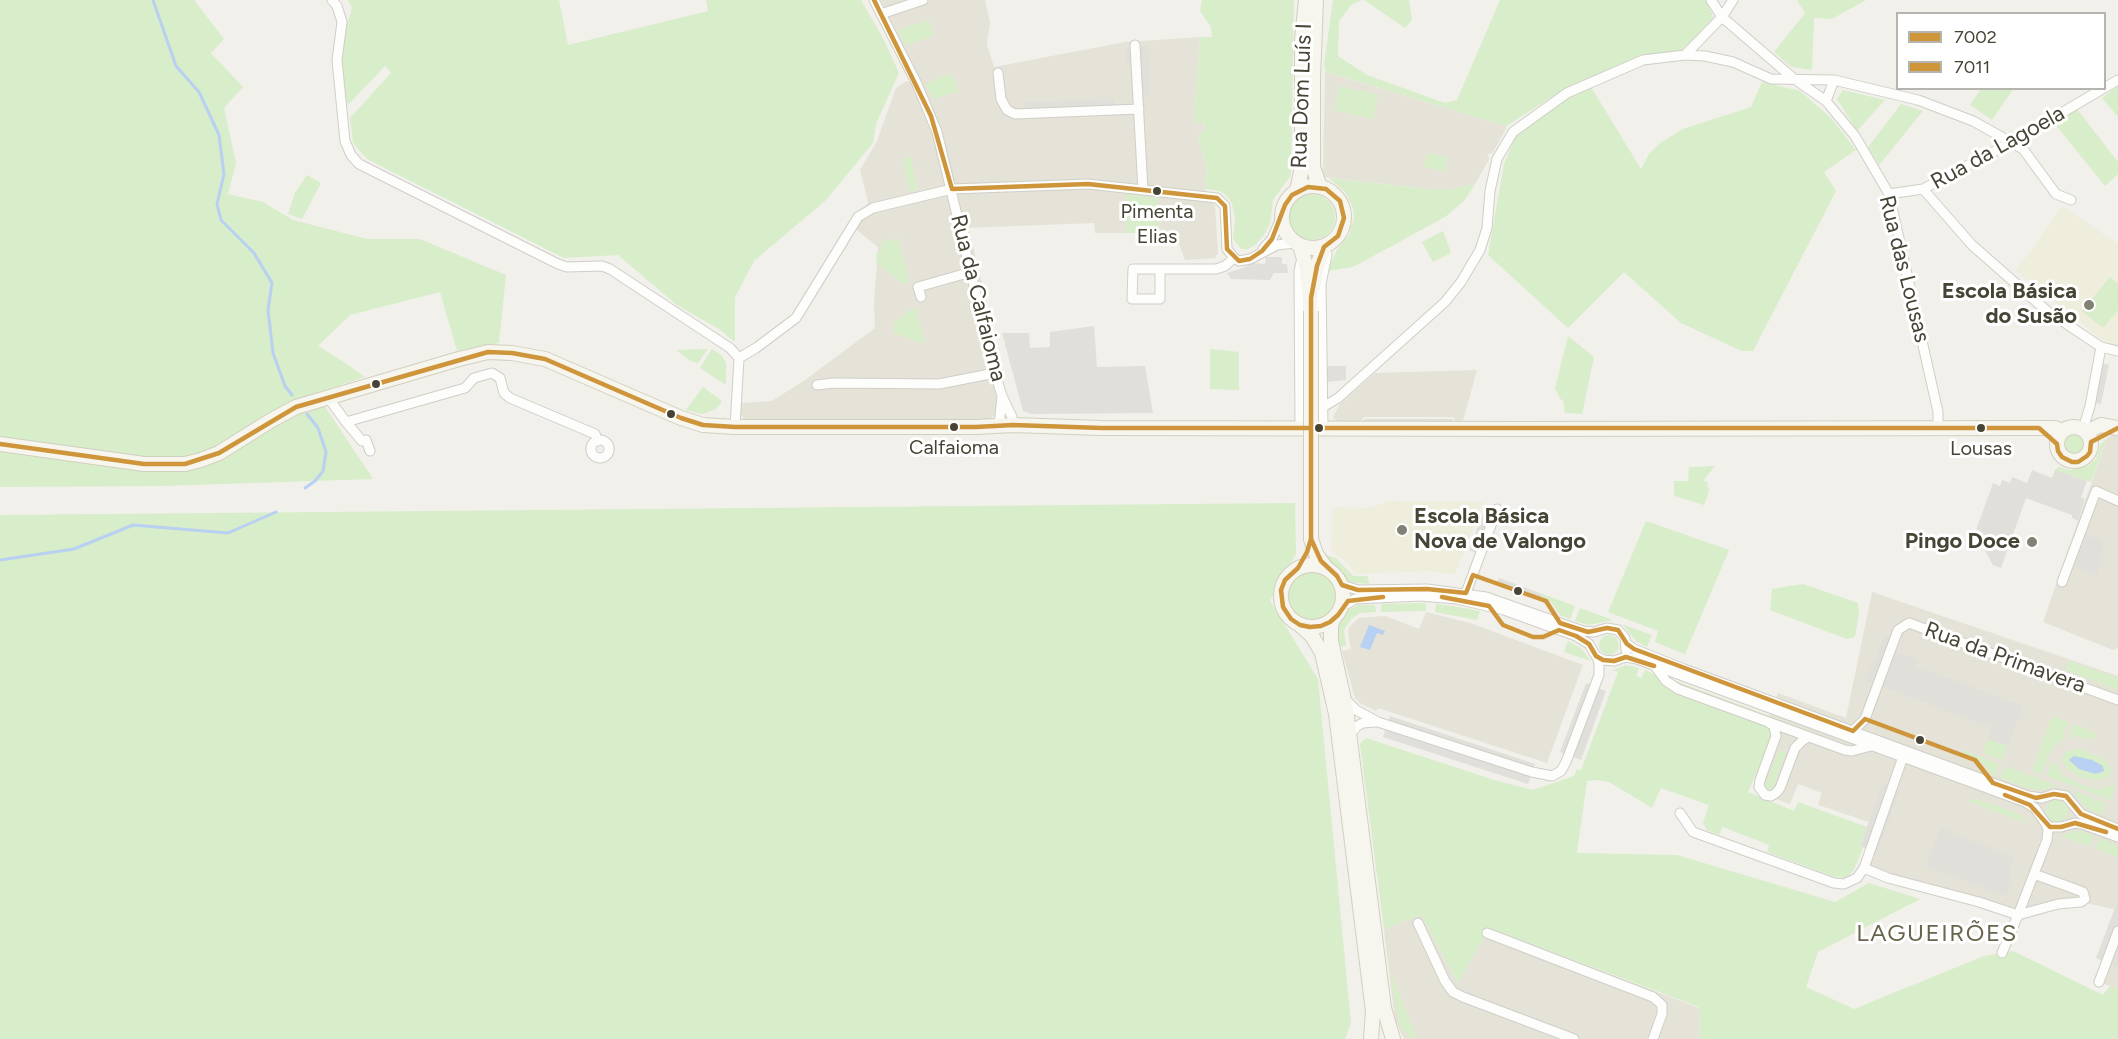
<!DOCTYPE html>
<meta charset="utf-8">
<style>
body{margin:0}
#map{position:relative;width:2118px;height:1039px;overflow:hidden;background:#f1f0ea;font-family:Figtree,sans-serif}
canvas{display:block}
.legend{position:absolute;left:1896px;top:12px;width:210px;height:78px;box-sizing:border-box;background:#fff;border:2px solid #b6b4ae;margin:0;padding:8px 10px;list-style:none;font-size:18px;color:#484435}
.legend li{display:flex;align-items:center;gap:12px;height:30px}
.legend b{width:30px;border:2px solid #b6b4ae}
</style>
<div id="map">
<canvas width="2118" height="1039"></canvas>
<ul class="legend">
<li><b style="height:8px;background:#ce953a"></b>7002</li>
<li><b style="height:8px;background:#ce953a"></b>7011</li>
</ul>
</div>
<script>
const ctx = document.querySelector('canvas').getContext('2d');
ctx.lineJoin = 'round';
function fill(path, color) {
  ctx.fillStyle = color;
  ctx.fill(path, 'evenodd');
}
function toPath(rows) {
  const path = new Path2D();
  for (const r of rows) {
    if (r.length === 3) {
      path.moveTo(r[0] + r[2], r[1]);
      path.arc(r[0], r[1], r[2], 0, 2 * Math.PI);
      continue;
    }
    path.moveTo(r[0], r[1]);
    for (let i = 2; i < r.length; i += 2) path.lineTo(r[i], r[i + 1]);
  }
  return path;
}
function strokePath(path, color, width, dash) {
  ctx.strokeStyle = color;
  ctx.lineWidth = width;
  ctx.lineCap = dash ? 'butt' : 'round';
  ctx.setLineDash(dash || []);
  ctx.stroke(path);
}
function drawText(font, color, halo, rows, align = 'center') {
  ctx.font = font + ' Figtree,sans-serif';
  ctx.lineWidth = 6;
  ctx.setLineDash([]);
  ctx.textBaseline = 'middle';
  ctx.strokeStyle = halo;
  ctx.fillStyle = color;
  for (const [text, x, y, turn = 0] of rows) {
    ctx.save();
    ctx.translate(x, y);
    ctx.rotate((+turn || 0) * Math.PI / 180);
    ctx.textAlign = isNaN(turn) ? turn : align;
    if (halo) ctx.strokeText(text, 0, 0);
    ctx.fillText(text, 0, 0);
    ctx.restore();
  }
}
fill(toPath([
 [881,0,985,0,990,22,987,44,994,67,1125,42,1200,37,1194,119,1202,121,1205,127,1198,138,1207,167,1205,189,1215,206,1218,253,1215,258,1185,260,1175,233,1095,233,1094,223,965,228,940,125],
 [1325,72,1506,126,1506,129,1492,154,1490,153,1487,156,1490,158,1475,184,1448,190,1435,190,1323,177],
 [907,81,912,83,932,129,997,395,998,403,996,414,986,422,745,421,741,415,740,403,772,401,805,380,875,328,874,304,878,247,854,228,868,202,860,170,877,141,896,88],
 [1477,370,1463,421,1455,421,1453,417,1364,417,1360,421,1336,421,1333,417,1340,404,1375,373],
 [2118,432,2118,648,2113,650,2043,622,2107,438],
 [1872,592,2118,676,2118,910,2081,902,2018,915,1864,868,1878,825,1818,805,1822,793,1798,784,1790,804,1765,795,1760,780,1767,721,1778,693,1846,718],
 [1426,612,1470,623,1583,665,1547,763,1378,708,1376,711,1360,703,1355,698,1342,651,1351,649,1348,634,1349,627,1354,622,1359,618,1385,616,1419,629],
 [1421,915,1458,983,1489,928,1699,1008,1700,1039,1404,1039,1395,1020,1384,929],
 [2118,931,2118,989,2099,982]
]), '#e5e3d7');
fill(toPath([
 [2062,206,2118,244,2118,347,2103,340,2016,271],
 [1389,501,1483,502,1455,574,1428,571,1355,574,1348,563,1331,551,1333,507,1367,508]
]), '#efeddc');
fill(toPath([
 [0,0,194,0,224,39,211,53,243,87,224,108,236,163,228,194,263,202,293,220,367,239,420,239,506,275,499,343,457,351,440,292,350,315,318,346,344,362,365,377,316,393,373,479,162,486,0,487],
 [348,0,559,0,568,45,708,11,706,0,861,0,884,40,899,73,876,124,873,143,825,201,754,261,735,297,735,342,719,329,677,305,618,255,564,258,367,159,353,143,350,118,391,73,385,66,348,105,337,60,352,8],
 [1202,0,1294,0,1291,175,1273,200,1270,224,1264,235,1256,244,1248,249,1241,249,1233,239,1235,219,1232,204,1228,197,1220,191,1205,189,1207,167,1198,138,1205,127,1202,121,1195,123,1194,119,1200,37,1212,37,1211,27,1200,11],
 [1333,0,1362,0,1352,4,1339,21,1338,56,1367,75,1445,103,1457,100,1500,0,1706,0,1714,19,1681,51,1642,56,1561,91,1506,126,1326,72,1324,65],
 [1364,0,1409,0,1412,20,1405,28],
 [1797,0,1866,0,1832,19,1814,18,1812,70,1791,67,1774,52,1805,13],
 [929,20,934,36,905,45,898,30],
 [951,73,959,91,933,99,925,84],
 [1762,82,1800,91,1831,118,1856,150,1824,172,1836,191,1753,351,1742,351,1681,323,1624,272,1568,328,1488,255,1504,164,1516,136,1537,117,1563,100,1591,87,1641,169,1649,154,1660,143,1683,129,1751,107],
 [1339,86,1378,95,1373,119,1334,110],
 [2118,86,2118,117,2102,98],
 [1981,89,2013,89,1992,120,1970,105],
 [1843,90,1885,100,1857,131,1837,99],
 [1901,104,1923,111,1879,165,1868,147],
 [2077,109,2118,162,2118,174,2105,186,2054,123],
 [1427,153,1448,157,1445,171,1424,167],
 [911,157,918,190,910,192,902,159],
 [307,175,321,183,302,219,288,214,295,193],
 [1329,178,1435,190,1448,190,1475,184,1464,201,1445,217,1353,267,1327,271,1337,250,1349,235,1354,217,1353,208,1345,192],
 [1126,194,1159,198,1157,233,1127,233],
 [1312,217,23],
 [1443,231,1451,253,1433,262,1422,242],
 [898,238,909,282,904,284,876,263,877,253,882,252,881,242],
 [2110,277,2118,284,2118,310,2103,328,2082,311],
 [916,308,925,344,894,333,893,323,910,310],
 [1568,336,1594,357,1582,414,1565,413,1563,400,1560,399,1555,388],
 [708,349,697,364,694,361,692,362,676,350],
 [712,349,721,355,726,363,726,385,700,368],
 [1210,349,1239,352,1239,390,1210,389],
 [703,387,722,401,720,404,716,409,703,414,686,410],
 [2075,445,12],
 [2107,438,2091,482,2055,470,2059,467,2070,470,2088,466,2096,459,2101,444],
 [1715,466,1703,481,1708,482,1707,487,1710,488,1704,505,1674,496,1674,481,1688,481,1689,467],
 [1295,503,1296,554,1270,601,1318,679,1351,1023,1345,1039,0,1039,0,515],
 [1646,521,1729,550,1685,654,1655,642,1658,631,1608,612],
 [1323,554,1336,558,1353,576,1368,576,1369,584,1349,582,1338,569,1326,560],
 [1312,597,26],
 [1803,584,1858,603,1859,613,1855,637,1847,639,1770,610,1772,589],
 [1542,594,1575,606,1570,619,1560,615,1551,602,1541,597],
 [1426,603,1426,611,1381,612,1381,604],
 [1436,604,1453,606,1480,611,1477,620,1435,612],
 [1358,605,1375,605,1376,612,1360,613,1351,619,1344,630,1346,646,1337,647,1337,628,1349,609],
 [1580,608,1613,620,1588,625,1575,621],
 [1622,624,1652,635,1647,647,1637,642],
 [1609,645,10],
 [1568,641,1581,648,1591,661,1564,652],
 [2068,661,2118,678,2118,690,2065,670],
 [1626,665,1639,668,1636,676,1641,678,1645,670,1658,676,1677,693,1744,719,1746,716,1765,723,1773,732,1763,765,1759,767,1748,792,1794,811,1798,802,1867,827,1860,846,1863,847,1854,870,1846,878,1835,877,1767,852,1769,845,1723,827,1719,835,1707,830,1703,823,1709,805,1661,788,1652,808,1609,782,1597,780,1587,781,1577,853,1677,855,1835,902,1869,883,1920,899,1818,952,1806,987,1854,1009,1984,956,2013,951,2103,995,2110,986,2118,989,2118,1039,1700,1039,1699,1007,1489,928,1458,983,1421,915,1384,929,1360,744,1366,738,1494,780,1533,790,1574,776,1577,769,1581,770,1618,672,1613,670],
 [1668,678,1855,748,1850,748,1673,683],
 [2052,716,2069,723,2063,733,2065,734,2063,740,2055,745,2049,755,2047,755,2046,758,2048,759,2041,774,2032,771],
 [2073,724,2096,733,2094,740,2081,737,2080,735,2068,739],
 [1988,739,2008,746,2002,760,1983,753],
 [2075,749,2086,751,2105,760,2112,770,2109,776,2106,779,2093,780,2082,778,2067,769,2063,763,2063,757,2065,752],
 [1779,750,1786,753,1773,788,1770,790,1766,789,1766,785],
 [1963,750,1999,764,1994,777,1980,761,1962,753],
 [2051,763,2056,764,2064,778,2066,776,2084,786,2095,788,2095,790,2111,785,2115,787,2110,800,2046,776],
 [2005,766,2059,786,2039,790,2027,788,2000,778],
 [2072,790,2106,803,2101,815,2083,806],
 [1972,799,1979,800,2019,814,2029,824,1967,801],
 [2057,811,11],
 [2072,831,2080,831,2094,836,2090,846,2061,836],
 [2099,838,2114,844,2118,850,2118,857,2095,848],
 [1389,967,1417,1039,1409,1037,1399,1024]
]), '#d8edc9');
fill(toPath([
 [1148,46,1151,93,1139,101,1137,67,1127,62,1126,49],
 [1113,99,1117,110,1023,114,1025,102],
 [961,231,969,231,993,327,986,334],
 [1266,257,1282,257,1282,264,1287,264,1288,273,1274,273,1270,280,1231,279,1227,273,1243,268,1253,263,1265,264],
 [1094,326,1097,367,1145,366,1153,413,1032,414,1023,411,1002,333,1029,333,1030,348,1050,347,1050,332],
 [2098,362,2109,365,2101,404,2091,402],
 [1326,366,1346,366,1346,380,1326,382],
 [1365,419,1452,419,1458,429,1356,428],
 [2032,470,2052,478,2055,470,2087,481,2081,497,2085,499,2078,521,2072,518,2072,515,2026,498,2001,568,1993,565,1975,533,1993,483,2000,486,2002,480,2010,483,2012,477,2027,483],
 [1483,514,1494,518,1480,555,1469,550],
 [2086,534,2105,543,2098,560,2101,562,2096,576,2073,566],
 [1499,578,1542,594,1540,598,1497,583],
 [1884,635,1895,639,1877,687,1866,682],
 [1893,650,1917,659,1915,666,2023,706,2008,746,1988,739,1992,728,1881,686],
 [1586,683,1606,691,1581,760,1560,752],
 [1390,716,1535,764,1528,784,1383,737],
 [1883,784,1899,791,1877,853,1860,846],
 [1940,828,2015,858,2008,874,2012,882,2006,896,1926,866],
 [2118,900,2118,965,2117,967,2096,958]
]), '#e0dfda');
fill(toPath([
 [1369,625,1385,631,1383,635,1377,633,1370,650,1360,647],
 [2074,756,2092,760,2103,766,2104,771,2096,774,2079,769,2069,760]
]), '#b8d0f1');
strokePath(toPath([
 [153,0,176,66,199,92,219,135,224,174,217,204,221,220,254,253,272,283,268,310,273,353,285,386,292,395],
 [305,488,315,481,323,471,326,452,318,428,307,414],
 [0,560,74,549,133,525,228,533,276,512]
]), '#b8d0f1', 3);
const street = toPath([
 [332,0,337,6,342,22,337,60,345,141,351,155,359,164,558,264,567,267,602,266,610,269,730,348,739,358,735,427],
 [874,0,917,84,937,132,995,373,1002,396,1012,417,1013,425],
 [1711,0,1722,17,1793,78,1826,101,1855,136,1889,194,1938,412,1938,427],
 [881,14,923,0],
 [1135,45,1143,190],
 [1685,55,1722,17,1733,0],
 [998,73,1001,99,1007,110,1015,114,1139,109],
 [2104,88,2118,80],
 [1826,101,1834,80],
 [1923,189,1972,245,2047,311,2101,347,2118,351],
 [1889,194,1923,189,2012,142,2104,88],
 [1263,249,1272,239,1282,216],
 [1160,269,1160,299,1132,299,1133,269,1216,269,1225,266,1234,258],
 [921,297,918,287,971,272],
 [739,358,756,348,796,318,858,217,873,208,952,189,1088,184,1217,198,1225,206,1227,249,1234,258,1239,261,1250,259,1277,245,1295,243],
 [817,385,833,383,939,384,995,373],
 [327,396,346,422,465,388,474,378,492,373,500,378,504,393,510,398,595,434,598,441],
 [1323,407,1338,398,1445,302,1461,282,1480,250,1487,228,1490,191,1497,159,1513,132,1567,93,1643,60,1685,55,1705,56,1733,62,1771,79,1834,80,1918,100,1973,121,2023,149,2056,194,2071,200],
 [346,422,362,441,366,440,370,451],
 [999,426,1002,396],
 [1323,427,1321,284,1327,254],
 [1300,428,1299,271,1302,258],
 [2083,429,2090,406,2101,347],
 [600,449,9],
 [2062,582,2096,491,2118,501],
 [1342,585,1358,590,1427,589,1486,597,1583,631,1594,632,1607,628,1618,630,1625,638,1626,650],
 [1466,593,1497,509],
 [1343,606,1355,599,1420,596,1457,599,1504,610,1576,636,1589,644,1596,656,1603,660,1614,661,1626,657,1637,659,2025,802,2035,808,2046,824,2050,827,2061,827,2075,823,2082,824,2118,837],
 [1627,644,1634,649,1684,669,2028,796,2042,798,2054,794,2066,796,2081,814,2118,829],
 [1655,666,1666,681,1678,689,1845,750,1852,751,1871,746],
 [1346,700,1356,710,1378,722,1532,772,1552,776,1561,771,1566,762,1599,675,1599,663,1597,657],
 [1769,723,1774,726,1776,736,1760,780,1759,787,1765,795,1771,796,1776,793,1780,788,1795,748,1803,740,1809,737],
 [1853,731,1865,719,1898,630,1909,623,2118,700],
 [1350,738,1352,732,1357,726,1363,723,1376,722],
 [1680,813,1693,832,1834,883,1844,884,1857,878,1864,868,1888,878,1979,902,2018,915,2047,840,2048,829,2046,824],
 [1864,868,1903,757],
 [1418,923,1445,981,1453,992,1463,997,1574,1039],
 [1487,933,1653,997,1662,1005,1662,1014,1653,1039],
 [2002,953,2018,915,2058,904,2081,902,2085,899,2083,892,2034,874],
 [2099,982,2118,931]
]);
const secondary = toPath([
 [1316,0,1313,80,1313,167,1320,187],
 [1313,217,31],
 [1297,191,1302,167,1302,40,1306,0],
 [1300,246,1307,269,1311,311],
 [1313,287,1317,266,1324,247],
 [2074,444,17],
 [2086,432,2101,425,2118,428],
 [0,444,144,464,185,464,201,460,219,453,270,421,296,407,459,359,488,352,512,353,545,359,681,418,703,425,735,427,976,427,1013,425,1101,428,1526,429,2039,428,2055,428,2063,431],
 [1311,539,1316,554,1326,568],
 [1312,596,31],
 [1334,618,1331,625,1331,641,1346,709,1384,1008,1393,1039],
 [1300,625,1312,636,1322,653,1336,714,1373,1011,1371,1039]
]);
strokePath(street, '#cfcec7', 11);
strokePath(secondary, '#d1cfc0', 16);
strokePath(street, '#fdfdfc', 9);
strokePath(secondary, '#f7f6ee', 14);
const secondaryBridge = toPath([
 [1311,539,1311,311]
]);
strokePath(secondaryBridge, '#d1cfc0', 16, []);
strokePath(secondaryBridge, '#f7f6ee', 14);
strokePath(toPath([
 [0,444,144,464,185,464,219,453,296,407,488,352,512,353,545,359,681,418,703,425,735,427,976,427,1013,425,1101,428,2039,428,2057,444,2058,451,2062,457,2072,462,2078,462,2087,456,2090,452,2091,442,2118,428]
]), '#ce953a', 4.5);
strokePath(toPath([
 [874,0,931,116,952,189],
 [952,189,1088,184,1217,198,1225,206,1227,249,1239,261,1250,259,1262,251,1272,239,1285,205,1292,195,1308,187,1326,189,1340,201,1344,218,1338,236,1324,247,1317,266,1311,298,1311,539,1321,561,1337,576,1342,585,1358,590,1427,589,1466,593,1473,575,1546,601,1560,623,1588,632,1607,628,1618,630,1627,644,1634,649,1853,731,1865,719,1975,760,1993,783,2036,798,2054,794,2066,796,2081,814,2118,829],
 [1311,523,1311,539,1307,552,1298,568,1285,580,1281,590,1283,607,1291,619,1300,625,1310,627,1321,626,1330,622,1338,615,1348,601,1383,597],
 [1442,597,1489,606,1503,625,1533,637,1543,637,1559,630,1576,636,1589,644,1596,656,1603,660,1614,661,1626,657,1654,666],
 [2005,795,2030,805,2050,827,2061,827,2075,823,2106,832]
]), '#ce953a', 4.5);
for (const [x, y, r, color] of [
 [1157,191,5,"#484435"],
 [2089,305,6,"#838074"],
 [376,384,5,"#484435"],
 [671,414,5,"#484435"],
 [954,427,5,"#484435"],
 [1319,428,5,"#484435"],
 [1981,428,5,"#484435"],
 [1402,530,6,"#838074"],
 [2032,542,6,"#838074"],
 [1518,591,5,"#484435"],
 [1920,740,5,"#484435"]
]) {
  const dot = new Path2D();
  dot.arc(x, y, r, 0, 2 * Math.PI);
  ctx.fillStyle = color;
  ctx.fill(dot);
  strokePath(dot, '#fff', 2);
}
drawText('20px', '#484435', '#fff', [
 ["Pimenta",1157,212],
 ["Elias",1157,237],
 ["Calfaioma",954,448],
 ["Lousas",1981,449]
]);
drawText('22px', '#484435', '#fff', [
 ["Rua Dom Luís I",1302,96,-88],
 ["Rua da Lagoela",1998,148,-29],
 ["Rua das Lousas",1904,269,76],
 ["Rua da Calfaioma",978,298,76],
 ["Rua da Primavera",2005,658,20]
]);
drawText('bold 22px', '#484435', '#fff', [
 ["Escola Básica",2077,292],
 ["do Susão",2077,317],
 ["Escola Básica",1414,517,"left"],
 ["Nova de Valongo",1414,542,"left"],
 ["Pingo Doce",2020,542]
], 'right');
ctx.letterSpacing = '1.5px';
drawText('24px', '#6b644c', '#fff', [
 ["LAGUEIRÕES",1937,934]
]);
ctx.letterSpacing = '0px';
</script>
